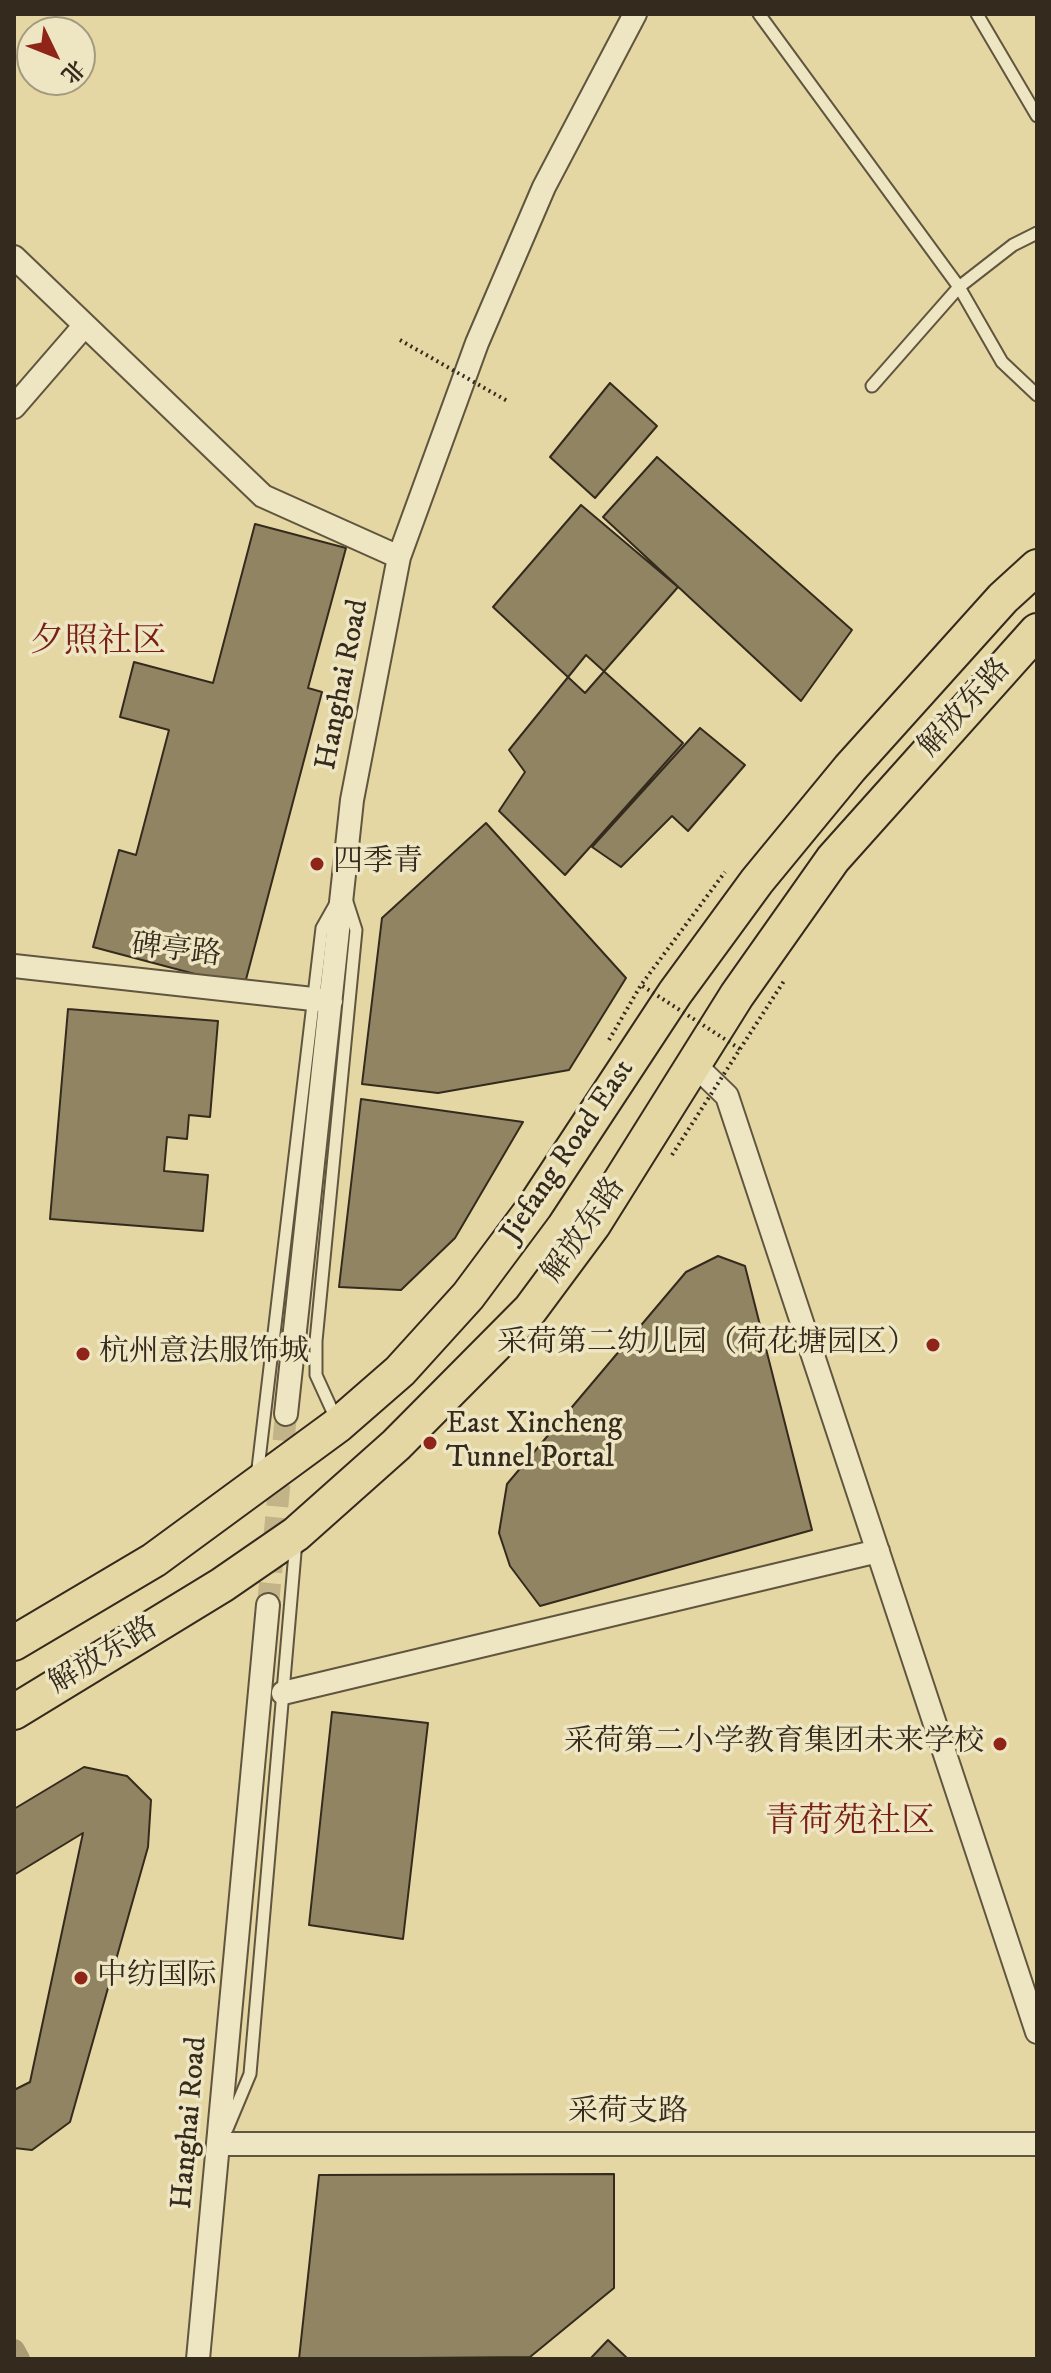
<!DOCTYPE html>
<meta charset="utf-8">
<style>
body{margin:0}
#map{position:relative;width:1051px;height:2373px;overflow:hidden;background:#e5d7a3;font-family:"IM FELL DW Pica","Noto Serif SC",serif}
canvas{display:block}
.frame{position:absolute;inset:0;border:16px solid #342a1d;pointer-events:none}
.north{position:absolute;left:16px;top:16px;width:80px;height:80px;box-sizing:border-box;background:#eee5c3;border:2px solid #a49a81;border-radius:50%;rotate:133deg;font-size:22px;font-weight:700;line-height:32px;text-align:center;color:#342a1d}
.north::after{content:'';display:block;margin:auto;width:28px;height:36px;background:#8f2418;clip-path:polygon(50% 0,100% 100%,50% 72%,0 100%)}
</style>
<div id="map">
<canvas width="1051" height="2373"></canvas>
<div class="frame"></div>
<div class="north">北</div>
</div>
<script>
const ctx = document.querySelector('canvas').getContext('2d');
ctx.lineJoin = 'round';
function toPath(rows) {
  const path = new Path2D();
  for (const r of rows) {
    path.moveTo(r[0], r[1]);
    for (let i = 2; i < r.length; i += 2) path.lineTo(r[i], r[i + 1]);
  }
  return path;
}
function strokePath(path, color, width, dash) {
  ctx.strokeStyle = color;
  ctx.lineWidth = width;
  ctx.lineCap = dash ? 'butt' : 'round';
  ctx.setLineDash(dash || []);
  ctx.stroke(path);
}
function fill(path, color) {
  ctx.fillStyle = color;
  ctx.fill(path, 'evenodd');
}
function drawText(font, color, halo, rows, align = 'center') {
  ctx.font = font + ' "IM FELL DW Pica","Noto Serif SC",serif';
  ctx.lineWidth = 7;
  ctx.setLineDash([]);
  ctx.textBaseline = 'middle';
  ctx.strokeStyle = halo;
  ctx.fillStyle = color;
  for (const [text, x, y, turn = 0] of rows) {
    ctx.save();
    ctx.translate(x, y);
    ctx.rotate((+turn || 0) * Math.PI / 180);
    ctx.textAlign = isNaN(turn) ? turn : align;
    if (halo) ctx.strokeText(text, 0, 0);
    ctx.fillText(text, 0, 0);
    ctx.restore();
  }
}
strokePath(toPath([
 [14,2350,19,2359]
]), '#a99c75', 22);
const building = toPath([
 [610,383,657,426,595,498,550,457,610,383],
 [657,457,852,630,801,701,603,517,657,457],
 [581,505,678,587,585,693,493,607,581,505],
 [255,524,346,548,308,688,322,692,244,987,93,947,119,850,136,855,169,730,120,717,134,662,213,683,255,524],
 [586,655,683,743,565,875,499,811,525,772,509,750,586,655],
 [700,728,745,765,688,831,672,816,621,867,592,847,700,728],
 [486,823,626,978,569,1070,438,1093,362,1084,382,918,486,823],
 [68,1009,218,1021,210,1117,189,1115,187,1139,167,1137,164,1171,208,1175,203,1231,50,1219,68,1009],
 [361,1099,523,1122,455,1238,401,1290,339,1287,361,1099],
 [718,1256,745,1266,812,1530,540,1606,510,1566,499,1533,507,1484,686,1272,718,1256],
 [332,1712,428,1723,403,1939,309,1925,332,1712],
 [84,1767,127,1776,151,1800,148,1847,70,2122,32,2150,14,2148,14,2090,30,2082,83,1833,14,1875,14,1809,84,1767],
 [614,2174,614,2288,530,2357,299,2359,319,2175,614,2174],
 [608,2340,628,2359,590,2359,608,2340]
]);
fill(building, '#908463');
strokePath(building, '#342a1d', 2);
strokePath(toPath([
 [268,1605,286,1414]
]), '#c2b488', 22, [22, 11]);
const lane = toPath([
 [759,14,959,287,1002,362,1037,395],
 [977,14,1037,116],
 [872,386,959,287,1013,245,1037,233],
 [337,1421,316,1375,316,1341,356,930,347,902],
 [257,1477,322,928,335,905],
 [227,2129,250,2074,296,1541]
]);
const street = toPath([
 [14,257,263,496,399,557],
 [14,407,85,325],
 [14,966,331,1001],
 [694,1064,727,1096,1037,2032],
 [286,1414,352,800,399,557,477,343,544,187,635,14],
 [283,1693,878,1551],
 [220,2144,1037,2144],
 [198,2359,268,1605]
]);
const primary = toPath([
 [14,1643,154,1560,338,1425,400,1371,468,1296,535,1206,675,993,757,881,850,768,1003,598,1037,567],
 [14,1712,222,1585,296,1534,396,1445,530,1310,593,1225,737,995,833,859,1037,631]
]);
strokePath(lane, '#60553e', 15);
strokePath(street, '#60553e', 26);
strokePath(primary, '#342a1d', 38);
strokePath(toPath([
 [609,1040,641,985],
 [740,1049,784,981]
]), '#342a1d', 4, [2, 4]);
strokePath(lane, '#eee5c3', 11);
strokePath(street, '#eee5c3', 22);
strokePath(primary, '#e5d7a3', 34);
strokePath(toPath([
 [400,340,509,402],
 [672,1155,740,1049,641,985,725,872]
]), '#342a1d', 4, [2, 4]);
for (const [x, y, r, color] of [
 [317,864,8,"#8f2418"],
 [933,1345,8,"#8f2418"],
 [83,1354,8,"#8f2418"],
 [430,1443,8,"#8f2418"],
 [1000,1744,8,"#8f2418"],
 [81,1978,8,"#8f2418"]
]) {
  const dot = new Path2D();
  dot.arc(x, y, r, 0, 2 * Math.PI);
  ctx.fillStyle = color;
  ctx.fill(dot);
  strokePath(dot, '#eee5c3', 3);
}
drawText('30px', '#342a1d', '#eee5c3', [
 ["Hanghai Road",344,685,-79],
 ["解放东路",966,709,-48],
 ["碑亭路",176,952,7],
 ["Jiefang Road East",569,1152,-56],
 ["解放东路",585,1231,-55],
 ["解放东路",104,1657,-31],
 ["采荷支路",628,2114],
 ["Hanghai Road",191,2123,-85]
]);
drawText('30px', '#342a1d', '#eee5c3', [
 ["四季青",333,864],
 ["采荷第二幼儿园（荷花塘园区）",917,1345,"right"],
 ["杭州意法服饰城",99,1354],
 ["East Xincheng",446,1426],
 ["Tunnel Portal",446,1460],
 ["采荷第二小学教育集团未来学校",984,1744,"right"],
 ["中纺国际",97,1978]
], 'left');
drawText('34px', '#7a1f14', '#eee5c3', [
 ["夕照社区",98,644],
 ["青荷苑社区",850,1824]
]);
</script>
